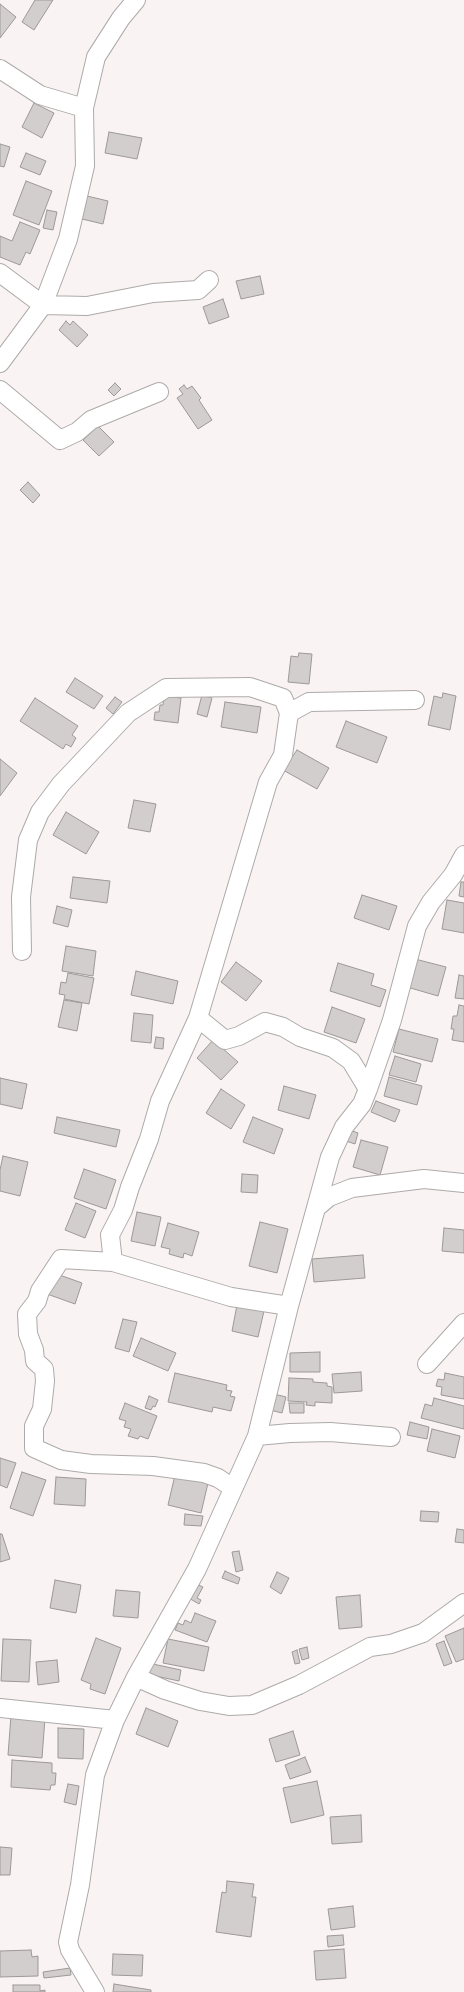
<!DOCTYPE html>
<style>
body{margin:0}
canvas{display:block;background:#f9f4f3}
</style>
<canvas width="464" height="1992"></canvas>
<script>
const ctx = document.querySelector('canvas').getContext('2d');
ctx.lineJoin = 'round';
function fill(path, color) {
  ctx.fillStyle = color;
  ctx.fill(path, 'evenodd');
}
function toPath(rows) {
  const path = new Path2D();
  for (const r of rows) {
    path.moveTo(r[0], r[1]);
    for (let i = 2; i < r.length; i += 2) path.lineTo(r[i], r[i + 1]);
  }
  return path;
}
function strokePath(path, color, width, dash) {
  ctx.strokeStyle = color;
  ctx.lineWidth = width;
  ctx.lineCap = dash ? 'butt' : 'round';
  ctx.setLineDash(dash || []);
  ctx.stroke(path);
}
const building = toPath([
 [35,0,53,0,34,30,22,22,35,0],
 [0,4,16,17,0,38,0,4],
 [34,103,54,113,42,138,22,127,34,103],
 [109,132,142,138,137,159,105,153,109,132],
 [0,144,10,147,4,167,0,166,0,144],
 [26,153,46,161,40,175,20,167,26,153],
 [26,181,52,191,39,225,13,215,26,181],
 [87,196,108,201,103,224,82,219,87,196],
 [47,210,57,212,53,230,43,228,47,210],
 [20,222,40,230,30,254,26,252,20,265,0,257,0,236,12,241,20,222],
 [260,276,264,294,241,299,236,281,260,276],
 [223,299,229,317,209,324,203,307,223,299],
 [66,321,70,325,73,321,88,335,77,347,59,330,66,321],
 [115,383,121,389,114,396,108,390,115,383],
 [184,385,187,389,192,386,201,398,199,400,212,420,198,429,177,398,183,394,179,389,184,385],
 [98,426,114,442,99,456,83,440,98,426],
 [28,482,40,495,33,503,20,490,28,482],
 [299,653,312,654,309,684,288,682,291,656,298,657,299,653],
 [75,678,103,696,94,709,66,692,75,678],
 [443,693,456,696,450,730,428,725,434,696,442,698,443,693],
 [202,695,212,698,207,717,197,714,202,695],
 [164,696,181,698,178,723,154,720,155,712,159,712,160,705,163,705,164,696],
 [115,697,122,702,113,714,106,708,115,697],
 [35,698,78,726,72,735,76,738,71,747,66,744,63,749,20,721,35,698],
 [225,702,261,707,257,733,221,727,225,702],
 [346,721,387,737,377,763,336,747,346,721],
 [297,750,329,768,317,789,283,770,297,750],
 [0,759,17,773,0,796,0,759],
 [134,800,156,804,150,832,128,828,134,800],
 [66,812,99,832,86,854,53,835,66,812],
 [73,877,110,881,107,903,70,898,73,877],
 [461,882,464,882,464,897,459,896,461,882],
 [362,895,397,906,389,930,354,918,362,895],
 [447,900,464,903,464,933,442,929,447,900],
 [57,906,72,910,68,927,53,923,57,906],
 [66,946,96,951,93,976,62,971,66,946],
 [415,959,446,967,438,996,407,987,415,959],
 [236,962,262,981,246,1001,221,982,236,962],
 [338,963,374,974,371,985,386,990,380,1007,330,991,338,963],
 [136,971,178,981,173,1004,131,995,136,971],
 [68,973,94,978,89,1004,64,999,65,995,59,994,61,982,66,983,68,973],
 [459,975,464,976,464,999,455,998,459,975],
 [64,1000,82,1003,77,1031,58,1027,64,1000],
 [459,1005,464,1006,464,1042,452,1040,454,1029,451,1029,453,1016,457,1016,459,1005],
 [332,1007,365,1019,356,1043,324,1032,332,1007],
 [134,1013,153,1015,151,1043,131,1041,134,1013],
 [399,1029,438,1039,432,1062,393,1052,399,1029],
 [156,1037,164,1038,163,1049,154,1048,156,1037],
 [213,1040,238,1062,221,1080,197,1058,213,1040],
 [395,1056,421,1064,416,1082,389,1075,395,1056],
 [389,1077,422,1086,417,1105,384,1096,389,1077],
 [0,1078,27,1084,22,1109,0,1104,0,1078],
 [284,1086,316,1095,309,1119,278,1110,284,1086],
 [221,1089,245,1105,231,1129,206,1113,221,1089],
 [376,1101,400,1110,395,1122,371,1112,376,1101],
 [57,1117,120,1130,116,1147,54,1133,57,1117],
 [253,1117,283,1129,274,1154,243,1142,253,1117],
 [347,1129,358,1133,355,1144,343,1140,347,1129],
 [361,1140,388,1147,380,1175,353,1167,361,1140],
 [3,1156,28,1162,20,1196,0,1191,0,1170,3,1156],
 [84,1169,116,1180,106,1209,74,1198,84,1169],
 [242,1174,258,1175,257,1193,241,1192,242,1174],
 [76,1203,96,1211,85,1238,65,1230,76,1203],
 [137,1212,161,1217,155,1246,131,1241,137,1212],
 [260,1222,288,1229,277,1273,249,1266,260,1222],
 [168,1223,199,1232,192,1256,184,1253,183,1258,169,1254,170,1249,161,1247,168,1223],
 [444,1228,464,1230,464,1253,442,1251,444,1228],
 [363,1255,365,1278,314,1282,312,1259,363,1255],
 [54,1273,82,1283,75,1304,47,1294,54,1273],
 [237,1305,264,1311,258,1337,232,1331,237,1305],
 [123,1319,137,1322,129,1352,115,1348,123,1319],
 [141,1338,176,1353,168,1371,133,1356,141,1338],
 [320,1352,320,1372,290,1372,290,1353,320,1352],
 [361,1372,362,1391,334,1393,332,1374,361,1372],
 [175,1373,227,1385,226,1390,232,1391,230,1396,235,1397,231,1411,213,1407,212,1412,168,1402,175,1373],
 [445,1373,464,1377,464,1399,441,1395,442,1387,436,1386,438,1379,444,1380,445,1373],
 [289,1378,313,1379,313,1382,327,1383,327,1386,332,1387,332,1403,315,1402,315,1406,306,1405,307,1402,288,1401,289,1378],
 [274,1394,286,1397,282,1413,270,1410,274,1394],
 [149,1396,158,1400,155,1407,153,1406,151,1410,145,1408,149,1396],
 [434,1398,464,1406,464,1429,421,1418,425,1404,432,1406,434,1398],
 [125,1403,157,1416,148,1439,140,1436,138,1439,128,1436,131,1429,124,1427,126,1421,119,1419,125,1403],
 [289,1403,304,1403,304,1413,290,1413,289,1403],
 [410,1422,429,1427,427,1439,407,1435,410,1422],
 [432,1429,460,1436,455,1458,427,1451,432,1429],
 [0,1458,16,1463,7,1488,0,1485,0,1458],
 [22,1472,46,1480,33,1516,10,1508,22,1472],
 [175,1475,208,1483,201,1513,168,1505,175,1475],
 [56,1477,86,1479,85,1506,54,1504,56,1477],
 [421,1511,439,1512,438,1522,420,1521,421,1511],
 [185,1514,203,1516,201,1526,184,1525,185,1514],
 [457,1529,464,1530,464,1543,455,1542,457,1529],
 [0,1534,2,1534,10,1559,0,1562,0,1534],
 [239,1551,243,1570,236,1572,232,1552,239,1551],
 [225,1571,240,1578,238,1584,222,1578,225,1571],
 [277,1572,289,1578,281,1594,270,1587,277,1572],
 [55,1580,81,1585,76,1613,50,1608,55,1580],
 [194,1583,203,1587,197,1598,201,1600,199,1604,187,1597,194,1583],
 [116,1590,140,1592,138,1618,113,1616,116,1590],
 [360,1595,362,1627,339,1629,336,1597,360,1595],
 [195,1613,216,1621,207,1642,175,1630,178,1623,183,1625,185,1620,191,1623,195,1613],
 [464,1628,464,1659,456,1662,445,1636,464,1628],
 [96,1638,121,1648,105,1694,90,1689,91,1684,81,1680,96,1638],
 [3,1639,31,1640,29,1682,1,1681,3,1639],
 [168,1639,209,1647,204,1671,163,1663,168,1639],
 [444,1641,452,1663,444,1666,436,1644,444,1641],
 [307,1647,309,1658,302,1660,299,1649,307,1647],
 [297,1650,300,1663,295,1664,292,1652,297,1650],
 [57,1660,59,1682,38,1685,36,1662,57,1660],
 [148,1663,181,1670,179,1681,146,1674,148,1663],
 [146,1708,178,1721,168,1747,136,1734,146,1708],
 [11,1716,45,1718,42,1758,8,1755,11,1716],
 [58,1728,84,1729,83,1759,58,1758,58,1728],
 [293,1731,300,1755,276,1762,269,1739,293,1731],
 [305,1757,311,1772,290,1779,285,1765,305,1757],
 [12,1760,52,1763,52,1773,56,1773,55,1785,51,1785,50,1790,11,1787,12,1760],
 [317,1781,324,1815,291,1823,283,1788,317,1781],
 [68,1784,79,1786,76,1805,64,1802,68,1784],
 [361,1815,362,1842,332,1844,330,1817,361,1815],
 [0,1847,12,1848,10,1875,0,1875,0,1847],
 [227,1881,254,1884,252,1897,256,1897,251,1937,216,1932,222,1892,226,1893,227,1881],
 [353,1906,355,1927,331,1930,328,1909,353,1906],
 [343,1935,344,1945,328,1947,327,1936,343,1935],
 [344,1949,346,1978,316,1980,314,1951,344,1949],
 [31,1950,32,1957,38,1956,38,1976,0,1977,0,1951,31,1950],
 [113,1954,143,1955,142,1976,112,1975,113,1954],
 [70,1968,71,1975,44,1978,43,1972,70,1968],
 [114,1984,151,1990,151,1992,113,1992,114,1984],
 [13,1985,40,1985,40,1991,45,1990,45,1992,13,1992,13,1985]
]);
const minor = toPath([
 [0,69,40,95,84,108],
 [0,273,43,305,87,306,153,293,198,290,209,280],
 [0,363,43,305,68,239,85,166,84,108,96,57,121,18,136,0],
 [0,390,60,440,77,432,91,420,159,392],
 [289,713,309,702,415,700],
 [22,951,21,897,28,840,40,812,61,784,128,713,166,688,250,687,283,698,289,713,283,755,268,782,198,1018,160,1101,149,1139,130,1187,123,1210,110,1235,113,1262,231,1297,289,1306],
 [198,1018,225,1040,239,1036,265,1022,283,1027,300,1037,333,1048,351,1061,368,1089],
 [316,1208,329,1197,352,1188,424,1179,464,1183],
 [113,1262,61,1259,40,1291,37,1301,27,1314,28,1334,34,1350,35,1361,44,1369,45,1381,42,1409,34,1426,34,1448,61,1460,91,1464,153,1466,204,1473,218,1478,233,1488],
 [427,1364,464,1323],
 [257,1436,290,1433,330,1432,391,1437],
 [136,1677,165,1690,200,1701,229,1706,252,1705,299,1685,370,1647,391,1644,423,1633,464,1603],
 [0,1708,115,1720],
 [95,1992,70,1950,68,1942,80,1885,95,1775,115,1720,136,1677,197,1569,257,1436,289,1306,330,1157,344,1127,362,1104,368,1089,392,1020,417,926,431,902,453,875,464,855]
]);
fill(building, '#d2cecd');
strokePath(building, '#9d9998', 1);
strokePath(minor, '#aeaaa9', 20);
strokePath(minor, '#fff', 18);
</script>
